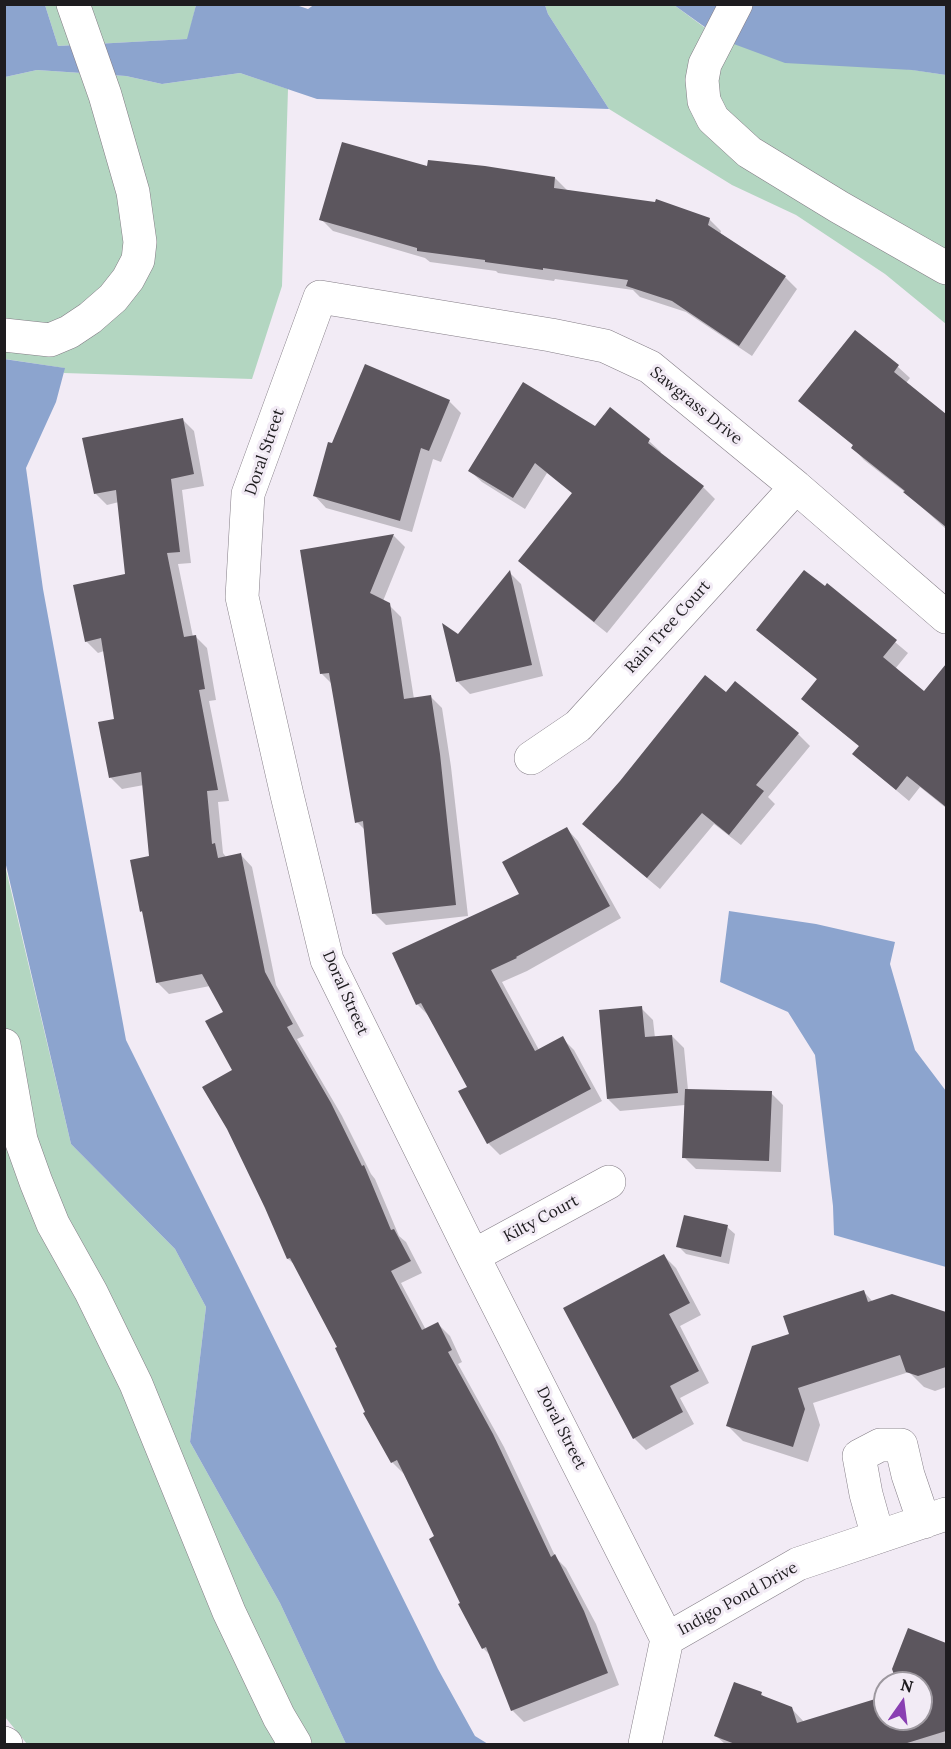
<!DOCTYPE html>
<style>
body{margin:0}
#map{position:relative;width:951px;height:1749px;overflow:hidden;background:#f2ebf5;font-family:Lora,serif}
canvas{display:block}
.frame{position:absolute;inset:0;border:6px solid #1e1c1f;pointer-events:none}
.north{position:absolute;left:873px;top:1671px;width:60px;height:60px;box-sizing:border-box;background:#f2ebf5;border:2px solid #9d989f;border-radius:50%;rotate:14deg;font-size:16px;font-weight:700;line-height:24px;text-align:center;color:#1e1c1f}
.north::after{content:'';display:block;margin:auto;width:21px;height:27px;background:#893fb2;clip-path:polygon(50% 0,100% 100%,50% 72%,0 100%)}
</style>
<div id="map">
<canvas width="951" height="1749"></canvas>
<div class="frame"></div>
<div class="north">N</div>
</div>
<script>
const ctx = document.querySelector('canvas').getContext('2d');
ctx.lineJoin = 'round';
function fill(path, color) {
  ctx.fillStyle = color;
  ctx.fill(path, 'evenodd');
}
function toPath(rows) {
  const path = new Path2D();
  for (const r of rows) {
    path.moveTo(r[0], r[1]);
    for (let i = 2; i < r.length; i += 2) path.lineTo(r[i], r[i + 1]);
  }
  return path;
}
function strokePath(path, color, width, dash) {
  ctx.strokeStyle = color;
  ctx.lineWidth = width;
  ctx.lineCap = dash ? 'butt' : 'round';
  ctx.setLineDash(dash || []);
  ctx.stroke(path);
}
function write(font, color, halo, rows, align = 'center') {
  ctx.font = font + ' Lora,serif';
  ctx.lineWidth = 6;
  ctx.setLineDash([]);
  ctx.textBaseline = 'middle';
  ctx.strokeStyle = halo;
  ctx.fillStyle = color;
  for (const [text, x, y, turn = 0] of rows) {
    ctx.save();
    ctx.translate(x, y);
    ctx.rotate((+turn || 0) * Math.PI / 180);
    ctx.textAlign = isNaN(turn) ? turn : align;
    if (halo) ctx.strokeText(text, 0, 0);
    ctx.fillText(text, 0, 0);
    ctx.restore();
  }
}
const green = toPath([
 [45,5,196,5,188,39,58,46],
 [545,5,674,5,723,41,946,75,946,324,885,274,796,215,732,185,609,109,548,14],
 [37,70,126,76,162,84,240,73,288,89,282,286,252,379,64,373,64,368,5,359,5,77],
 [4,861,71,1144,175,1249,206,1307,190,1442,280,1603,346,1744,27,1744,5,1717]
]);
const water = toPath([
 [293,4,308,9,315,4,545,5,548,14,609,109,317,99,240,73,162,84,126,76,37,70,5,77,4,5,45,5,58,46,187,39,196,5],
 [674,5,946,5,946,75,912,70,785,63,723,40],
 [4,359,65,368,56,402,26,468,43,589,126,1040,438,1669,475,1736,488,1744,346,1744,280,1603,190,1442,206,1307,175,1249,71,1144,5,861],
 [729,911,816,924,895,942,890,964,915,1050,946,1091,946,1267,834,1235,833,1206,815,1055,788,1012,720,982]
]);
const shadow = toPath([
 [428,168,555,178,567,190,709,219,721,231,720,235,785,277,797,289,752,356,686,312,640,297,633,290,555,279,554,281,498,273,496,271,430,262,425,258,333,231,321,219],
 [856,332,898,367,910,378,906,383,946,416,946,529,905,492,864,460,853,448,854,446,800,401],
 [449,401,461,413,441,462,433,459,412,532,326,508,315,496,333,445],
 [610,410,649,441,661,452,660,454,703,487,715,499,607,633,531,572,520,560,573,494,547,473,525,509,482,482,470,471,595,428],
 [182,419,194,431,204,486,182,490,191,563,178,564,193,637,195,636,207,648,216,700,209,701,229,801,218,802,223,853,226,857,241,855,252,867,276,985,304,1036,297,1039,342,1116,371,1174,375,1179,399,1236,406,1242,422,1273,401,1283,426,1330,438,1324,450,1336,462,1362,458,1364,504,1447,556,1558,566,1568,596,1624,619,1685,524,1722,512,1710,491,1656,483,1648,462,1604,436,1537,404,1474,392,1462,365,1414,367,1413,339,1348,296,1266,288,1259,267,1208,234,1071,225,1012,210,986,169,994,157,982,144,914,141,911,151,857,144,785,122,789,111,778,100,723,116,720,104,651,98,653,86,641,127,575,119,502,107,505,95,493],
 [394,536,405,547,383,601,389,605,401,617,414,699,430,696,442,708,451,767,468,916,386,925,374,913,365,830,357,822,333,685,321,673,302,551],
 [510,573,521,584,543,676,470,694,458,682,459,636],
 [827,585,908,653,895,669,924,693,934,681,946,691,946,808,920,787,909,801,866,765,854,754,860,747,815,710,818,680,758,630],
 [798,734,810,746,768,797,775,804,741,845,714,824,660,889,596,836],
 [567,829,578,841,621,918,527,971,502,982,539,1050,562,1038,574,1050,602,1101,500,1155,488,1143,469,1087,429,1016,417,1004,521,895],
 [641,1008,653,1020,655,1038,672,1036,684,1048,688,1090,771,1093,783,1105,781,1172,696,1169,684,1157,685,1105,620,1111,608,1099],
 [727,1227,735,1234,729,1264,686,1254,678,1246],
 [664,1256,676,1268,701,1315,680,1326,709,1383,680,1398,694,1424,646,1450,634,1438],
 [864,1292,873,1302,892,1296,946,1313,946,1387,935,1391,924,1387,909,1372,813,1403,820,1425,808,1462,743,1441,728,1426,791,1335],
 [909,1630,946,1644,946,1744,725,1744,716,1736,761,1694,767,1699,791,1708,805,1723,885,1698,885,1719,921,1719,921,1683,898,1683]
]);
const building = toPath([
 [342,142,427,166,428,160,485,166,555,177,554,188,655,202,656,199,710,218,708,225,786,276,739,346,672,301,626,286,628,280,543,268,543,270,485,262,485,260,417,251,417,248,319,220],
 [855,330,899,365,894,372,946,414,946,527,903,492,905,491,851,448,853,445,798,401],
 [365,364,450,400,429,451,421,448,400,521,313,496,328,442,332,443],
 [523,382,595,426,610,407,650,439,648,443,704,486,594,622,518,561,572,493,535,463,513,498,468,471],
 [183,418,194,474,171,479,180,552,167,553,184,637,196,635,205,689,199,690,218,790,207,791,212,844,215,843,218,858,241,853,265,972,293,1024,287,1027,331,1103,362,1166,364,1165,391,1230,394,1229,411,1261,391,1271,422,1330,438,1322,452,1350,448,1352,493,1434,551,1557,555,1554,584,1611,608,1673,511,1711,486,1647,482,1649,458,1604,460,1603,429,1539,434,1536,397,1460,391,1463,363,1413,365,1412,335,1348,337,1347,290,1258,287,1259,265,1208,227,1129,202,1087,232,1070,205,1021,223,1012,202,974,156,983,142,911,140,912,130,860,149,856,141,772,109,778,98,722,114,719,101,638,85,642,73,585,125,574,116,490,94,494,82,438],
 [394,534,370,593,390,603,404,699,431,695,440,754,456,905,372,914,363,821,355,823,329,673,320,674,300,550],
 [510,570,532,665,456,682,442,623,458,634],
 [804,570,825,586,827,583,897,640,883,657,924,691,946,664,946,807,907,776,896,790,852,754,859,746,801,699,817,679,756,630],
 [705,675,726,692,735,681,799,733,756,785,764,791,729,835,702,813,647,878,582,824,620,781],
 [567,827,610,906,516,957,517,958,491,970,535,1051,563,1036,591,1089,487,1144,458,1091,467,1087,421,1003,416,1005,392,953,519,894,502,862],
 [642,1006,645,1037,672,1035,678,1093,607,1099,599,1010],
 [685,1089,772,1091,769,1161,682,1158],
 [684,1215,728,1225,721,1257,676,1247],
 [664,1254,690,1303,669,1314,699,1371,670,1386,683,1412,633,1439,563,1308],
 [864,1290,868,1302,892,1294,946,1312,946,1367,918,1376,906,1372,900,1355,798,1388,805,1409,793,1447,726,1426,752,1346,789,1334,783,1316],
 [908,1628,946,1643,946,1731,904,1744,735,1744,714,1736,734,1682,762,1692,761,1695,792,1707,797,1723,885,1696,885,1719,921,1719,921,1683,897,1683,892,1669]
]);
const minor = toPath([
 [736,4,705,64,702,80,704,101,713,119,749,152,839,207,946,268],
 [4,335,50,340,69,332,90,318,113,298,128,279,138,260,140,242,133,192,105,95,73,4],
 [531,758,578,726,796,487],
 [4,1045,21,1140,36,1182,53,1224,91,1292,136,1384,229,1612,279,1717,295,1744],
 [473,1256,609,1182],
 [878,1537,866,1494,859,1456,880,1445,901,1445,908,1475,924,1522],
 [667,1639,473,1256,327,960,287,795,242,597,248,494,320,297,551,335,605,346,650,367,796,487,946,617],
 [4,1743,6,1744],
 [645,1744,667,1639,798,1564,946,1514]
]);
const streetNames = [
 ["Sawgrass Drive",696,406,39],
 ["Doral Street",265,452,-71],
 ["Rain Tree Court",668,627,-48],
 ["Doral Street",345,993,66],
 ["Kilty Court",541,1219,-28],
 ["Doral Street",561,1428,63],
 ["Indigo Pond Drive",738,1599,-29]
];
fill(green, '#b3d6c1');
fill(water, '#8ca4ce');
fill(shadow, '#0003');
fill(building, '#5c565e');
strokePath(minor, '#847d86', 34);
strokePath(minor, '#fff', 33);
write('16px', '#1e1c1f', '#f2ebf5', streetNames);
</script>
